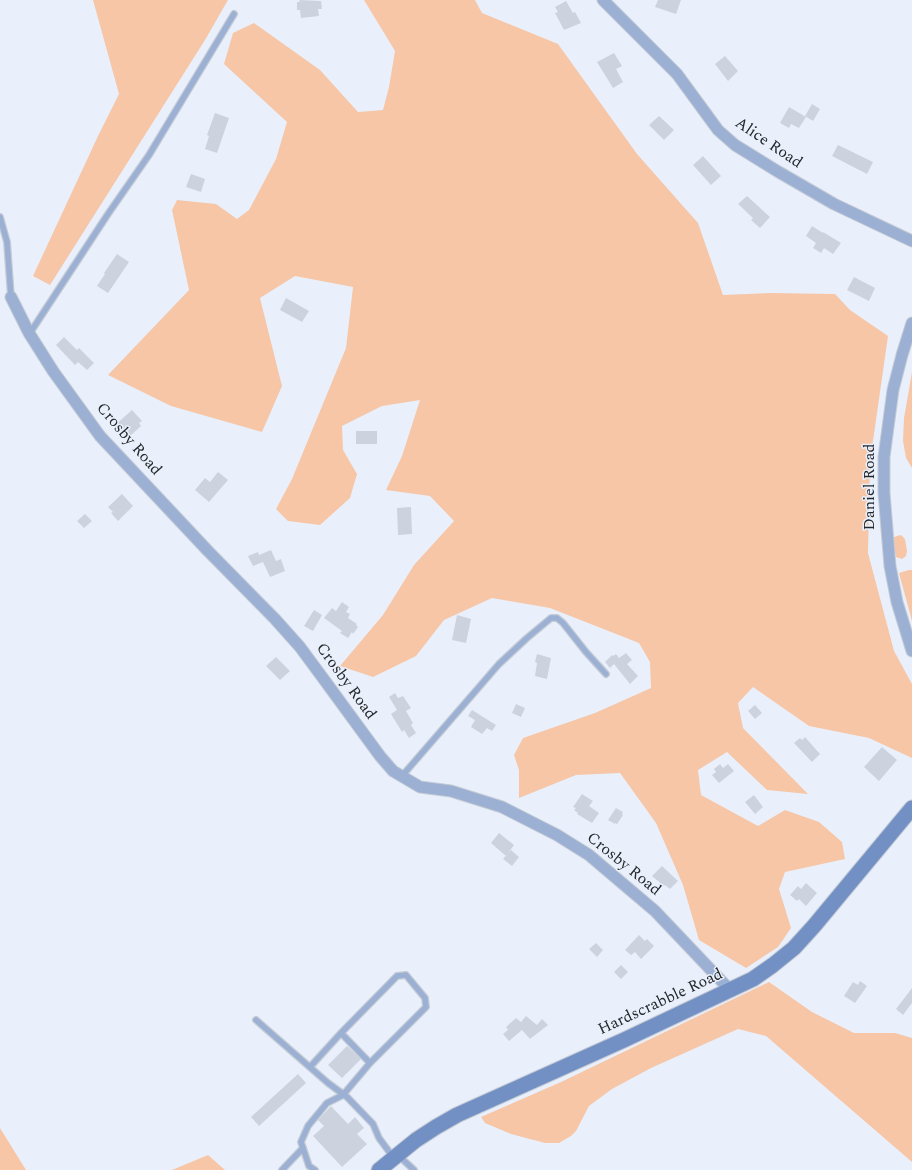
<!DOCTYPE html>
<style>
body{margin:0}
canvas{display:block;background:#e9f0fb}
</style>
<canvas width="912" height="1170"></canvas>
<script>
const ctx = document.querySelector('canvas').getContext('2d');
ctx.lineJoin = 'round';
function fill(path, color) {
  ctx.fillStyle = color;
  ctx.fill(path, 'evenodd');
}
function toPath(rows) {
  const path = new Path2D();
  for (const r of rows) {
    path.moveTo(r[0], r[1]);
    for (let i = 2; i < r.length; i += 2) path.lineTo(r[i], r[i + 1]);
  }
  return path;
}
function strokePath(path, color, width, dash) {
  ctx.strokeStyle = color;
  ctx.lineWidth = width;
  ctx.lineCap = dash ? 'butt' : 'round';
  ctx.setLineDash(dash || []);
  ctx.stroke(path);
}
function write(font, color, halo, rows, align = 'center') {
  ctx.font = font + ' Spectral,serif';
  ctx.lineWidth = 3;
  ctx.setLineDash([]);
  ctx.textBaseline = 'middle';
  ctx.strokeStyle = halo;
  ctx.fillStyle = color;
  for (const [text, x, y, turn = 0] of rows) {
    ctx.save();
    ctx.translate(x, y);
    ctx.rotate((+turn || 0) * Math.PI / 180);
    ctx.textAlign = isNaN(turn) ? turn : align;
    if (halo) ctx.strokeText(text, 0, 0);
    ctx.fillText(text, 0, 0);
    ctx.restore();
  }
}
const green = toPath([
 [93,0,228,0,205,40,50,285,33,276,98,136,119,94],
 [364,0,475,0,482,13,558,44,637,154,698,223,723,295,771,293,835,294,850,310,888,336,870,462,868,553,894,651,912,684,912,758,869,738,809,726,753,687,738,703,743,728,808,794,767,790,727,752,698,770,701,795,758,826,785,810,819,822,842,842,845,859,785,872,779,889,791,928,778,947,746,968,699,940,683,885,656,823,620,773,576,775,519,798,519,770,514,755,523,738,595,713,651,688,650,662,639,643,550,608,492,598,444,620,416,656,373,677,340,666,383,615,414,565,454,521,430,496,386,490,402,456,420,400,382,406,342,426,343,450,357,474,350,498,320,525,288,521,276,509,292,479,346,348,353,287,295,276,260,298,282,386,262,432,171,406,108,375,189,290,172,210,177,200,216,204,237,219,249,210,276,159,287,122,224,64,233,33,254,23,320,70,358,112,383,110,389,87,395,51],
 [912,372,912,468,906,458,903,441,904,418],
 [901,535,905,539,907,551,906,556,902,559,896,557,892,538,897,536],
 [909,570,912,570,912,621,899,573],
 [769,982,812,1012,854,1033,895,1033,912,1038,912,1162,766,1036,738,1029,651,1068,612,1089,589,1106,576,1131,571,1136,559,1143,545,1143,511,1134,485,1123,481,1117,561,1082],
 [0,1128,26,1170,0,1170],
 [208,1155,225,1170,172,1170]
]);
const building = toPath([
 [299,0,321,1,322,9,318,9,319,16,301,18,300,10,297,10,297,2,300,2],
 [658,0,681,0,676,14,655,7],
 [566,1,573,13,575,12,581,23,564,30,555,13,558,12,555,7],
 [614,53,622,66,616,69,623,82,613,88,597,62],
 [725,56,738,71,728,81,715,64],
 [812,104,820,109,813,121,805,116],
 [789,107,806,117,799,128,791,124,789,128,780,123],
 [215,113,229,118,217,153,205,149,209,136,207,135],
 [659,116,674,130,664,140,649,125],
 [838,145,873,162,867,174,832,156],
 [703,156,721,176,711,185,693,165],
 [191,174,205,179,201,192,186,187],
 [747,196,770,217,760,228,751,220,753,218,738,204],
 [812,226,823,233,823,232,841,243,833,254,824,248,821,253,813,248,816,243,806,236],
 [117,254,129,262,108,293,97,286,105,274,104,273],
 [854,277,875,288,869,301,847,290],
 [286,298,309,311,302,322,280,310],
 [64,337,77,350,79,348,94,363,87,370,78,362,75,365,56,345],
 [132,410,142,421,139,423,141,426,128,438,115,425],
 [356,431,377,431,377,444,356,444],
 [218,472,228,480,209,502,195,490,205,478,210,482],
 [122,494,133,506,118,521,111,513,113,512,108,507],
 [411,507,412,534,398,535,397,508],
 [85,514,92,521,84,528,77,521],
 [271,550,276,561,281,559,285,571,270,577,263,562,253,566,248,556,258,552,259,555],
 [342,602,349,607,346,612,350,614,348,618,357,624,356,625,358,627,353,634,352,632,348,638,340,633,342,631,324,618,332,608,336,611],
 [314,610,322,615,313,631,304,626],
 [457,615,471,619,466,643,452,640],
 [626,653,632,660,627,664,638,676,630,684,614,664,610,668,605,662,612,655,613,656,616,654,619,658],
 [537,654,551,658,547,679,535,676,537,663,535,662],
 [276,657,290,671,280,680,266,666],
 [395,693,398,698,403,696,411,708,406,711,413,723,411,725,416,733,409,738,404,730,402,732,391,714,397,710,389,697],
 [516,704,525,708,521,717,512,713],
 [755,705,762,713,755,719,748,711],
 [472,710,496,725,492,731,487,728,482,734,471,727,475,720,468,716],
 [805,737,820,754,812,762,794,743,800,738,802,740],
 [882,747,897,760,879,781,864,767],
 [720,764,723,768,728,764,734,771,719,783,712,775,716,772,714,769],
 [582,794,593,801,589,806,599,813,592,823,577,814,578,813,574,810,576,808,573,807],
 [754,795,763,807,755,814,745,802],
 [616,808,623,812,622,814,623,815,617,824,615,823,615,824,608,820],
 [499,833,514,845,506,856,491,843],
 [511,850,519,857,512,866,503,859],
 [662,866,678,881,670,889,665,885,664,886,652,876],
 [806,883,817,893,806,906,799,899,797,901,790,895,798,886,801,889],
 [639,935,645,941,647,939,654,946,641,959,635,952,631,955,625,950],
 [596,943,603,950,597,957,589,949],
 [621,965,628,972,621,979,614,972],
 [860,981,867,986,855,1003,844,996,853,982,858,985],
 [912,988,912,1003,903,1015,896,1009],
 [526,1016,537,1025,542,1019,548,1025,530,1039,522,1030,509,1041,503,1034,508,1030,506,1027,516,1018,521,1022],
 [347,1046,361,1059,342,1078,328,1065],
 [298,1074,306,1083,259,1126,251,1117],
 [331,1106,348,1124,355,1117,364,1128,357,1134,367,1144,342,1167,313,1136,324,1126,318,1120]
]);
const lane = toPath([
 [0,217,7,242,11,297],
 [30,333,108,214,149,155,234,14],
 [402,776,499,664,527,638,551,618,557,618,563,623,586,652,606,674],
 [256,1020,328,1083,347,1097,373,1124,379,1138,393,1157],
 [341,1033,370,1063],
 [310,1067,341,1033,397,976,406,975,425,998,426,1007,370,1063,343,1095,327,1103,308,1126,301,1142,309,1166,315,1170],
 [399,1156,414,1170],
 [282,1170,303,1148]
]);
const street = toPath([
 [603,0,677,74,718,130,735,145,777,171,834,204,912,241],
 [11,297,29,333,53,371,100,436,208,551,275,619,300,647,328,685,380,756,393,771,420,787,451,791,502,807,557,835,589,855,655,911,730,990],
 [912,323,902,355,893,390,884,457,884,493,890,566,897,602,912,651]
]);
const secondary = toPath([
 [379,1170,416,1140,436,1127,457,1115,624,1040,753,979,773,965,794,948,814,926,912,808]
]);
const streetNames = [
 ["Alice Road",768,144,34],
 ["Crosby Road",128,440,49],
 ["Daniel Road",871,487,-90],
 ["Crosby Road",345,682,54],
 ["Crosby Road",623,865,39],
 ["Hardscrabble Road",661,1003,-25]
];
fill(green, '#f6c6a7');
fill(building, '#cdd3de');
strokePath(lane, '#c6ccd6', 8);
strokePath(street, '#c6ccd6', 13);
strokePath(secondary, '#c6ccd6', 17);
strokePath(lane, '#9bb0d3', 5.5);
strokePath(street, '#9bb0d3', 11);
strokePath(secondary, '#7290c4', 15);
write('16px', '#25282c', '#e9f0fb', streetNames);
</script>
